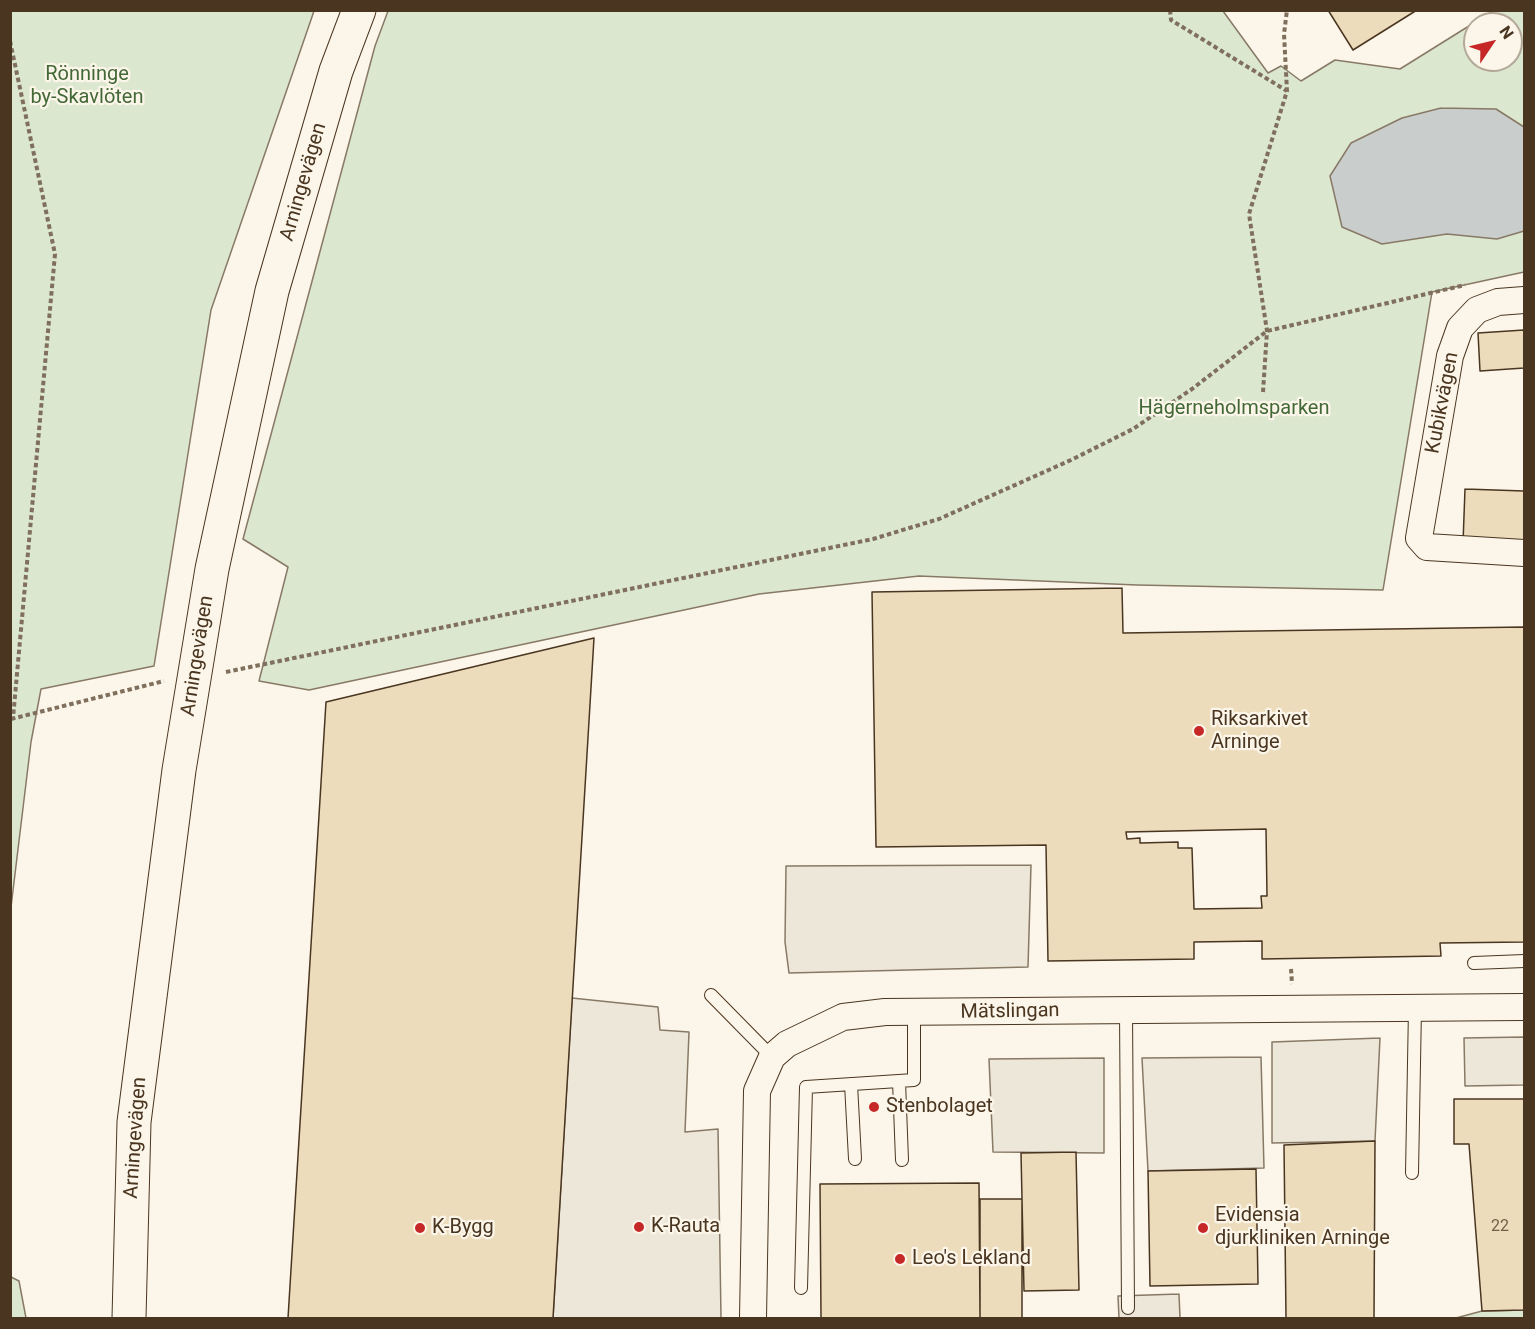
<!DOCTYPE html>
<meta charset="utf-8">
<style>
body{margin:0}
#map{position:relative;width:1535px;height:1329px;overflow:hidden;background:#fbf6e9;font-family:Roboto,sans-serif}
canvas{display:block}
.frame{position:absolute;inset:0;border:12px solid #4a3520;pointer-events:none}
.north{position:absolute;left:1463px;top:12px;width:60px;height:60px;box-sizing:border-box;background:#fbf6e9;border:2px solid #b4a999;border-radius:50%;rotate:55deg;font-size:16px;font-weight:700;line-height:24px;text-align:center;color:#4a3520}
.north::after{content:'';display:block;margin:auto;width:21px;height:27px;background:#c62828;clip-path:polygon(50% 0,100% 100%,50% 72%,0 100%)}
</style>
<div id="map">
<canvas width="1535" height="1329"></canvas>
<div class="frame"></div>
<div class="north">N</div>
</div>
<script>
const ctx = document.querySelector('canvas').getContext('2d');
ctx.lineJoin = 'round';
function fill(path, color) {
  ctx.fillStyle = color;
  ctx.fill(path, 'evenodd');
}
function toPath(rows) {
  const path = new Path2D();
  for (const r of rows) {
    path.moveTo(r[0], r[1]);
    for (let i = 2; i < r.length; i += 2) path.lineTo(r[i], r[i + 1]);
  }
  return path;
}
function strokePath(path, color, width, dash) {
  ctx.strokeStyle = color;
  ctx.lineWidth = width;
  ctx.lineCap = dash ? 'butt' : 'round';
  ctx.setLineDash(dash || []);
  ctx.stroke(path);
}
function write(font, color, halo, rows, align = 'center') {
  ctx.font = font + ' Roboto,sans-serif';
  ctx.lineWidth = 4.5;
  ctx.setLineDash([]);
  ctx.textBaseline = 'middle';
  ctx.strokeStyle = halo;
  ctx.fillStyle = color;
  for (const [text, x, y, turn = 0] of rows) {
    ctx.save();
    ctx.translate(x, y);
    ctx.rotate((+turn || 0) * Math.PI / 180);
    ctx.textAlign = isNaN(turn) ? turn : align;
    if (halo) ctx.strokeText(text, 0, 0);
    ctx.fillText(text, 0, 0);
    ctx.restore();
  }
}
const green = toPath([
 [11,10,314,11,211,310,154,666,41,689,31,742,11,907,11,10],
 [388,11,1223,11,1268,73,1281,66,1301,81,1335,60,1400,69,1493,11,1524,11,1524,272,1432,292,1383,590,1137,585,919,576,759,594,309,690,259,681,288,567,243,539,375,46,388,11],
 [1475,24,1511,24,1511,60,1475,60,1475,24],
 [11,1277,19,1281,26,1318,11,1318,11,1277],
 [1524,1310,1524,1318,1456,1318,1482,1311,1524,1310]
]);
const parking = toPath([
 [1031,865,1028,967,789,973,785,942,786,866,1031,865],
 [572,998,658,1007,660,1030,689,1032,685,1132,718,1129,721,1318,553,1318,572,998],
 [1524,1037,1524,1085,1465,1086,1464,1038,1524,1037],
 [1380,1038,1375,1141,1272,1143,1272,1042,1380,1038],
 [1261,1057,1264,1168,1148,1171,1142,1058,1261,1057],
 [1104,1058,1104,1153,993,1152,989,1059,1104,1058],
 [1179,1294,1180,1318,1119,1318,1118,1296,1179,1294]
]);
const water = toPath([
 [1441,108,1496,109,1524,127,1524,231,1497,239,1447,234,1382,244,1342,227,1330,176,1351,143,1402,118,1441,108]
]);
const building = toPath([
 [1328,10,1417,10,1353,50,1328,10],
 [1524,330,1524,368,1480,371,1478,333,1524,330],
 [1465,489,1524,491,1524,546,1463,543,1465,489],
 [1122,588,1123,633,1524,627,1524,942,1440,943,1441,956,1262,959,1262,941,1194,942,1194,959,1048,961,1046,845,876,847,872,592,1122,588],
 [1266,829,1267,896,1261,896,1262,908,1194,909,1192,848,1178,848,1178,842,1140,843,1140,838,1127,839,1126,832,1266,829],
 [594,638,553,1318,288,1318,326,702,594,638],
 [1454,1099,1524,1099,1524,1310,1482,1311,1469,1144,1454,1144,1454,1099],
 [1375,1141,1374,1318,1286,1318,1284,1145,1375,1141],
 [1076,1152,1079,1290,1024,1291,1021,1153,1076,1152],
 [1256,1169,1258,1284,1150,1286,1148,1171,1256,1169],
 [979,1183,980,1318,821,1318,820,1184,979,1183],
 [980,1199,1022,1199,1022,1318,980,1318,980,1199]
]);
const path = toPath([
 [1170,10,1171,20,1287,91],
 [10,41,55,254,13,718],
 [1263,392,1267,331,1249,214,1287,91,1284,34,1287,10],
 [226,672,873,539,939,519,1071,460,1133,429,1192,389,1267,331,1465,285],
 [11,719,164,681],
 [1291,969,1292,984]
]);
const service = toPath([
 [1474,963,1524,961],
 [711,995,772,1057],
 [1126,1010,1128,1308],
 [899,1081,902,1160],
 [851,1084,855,1159],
 [1412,1173,1415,1008],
 [801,1288,806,1087,914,1080,914,1014]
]);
const minor = toPath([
 [1524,300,1498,302,1477,310,1460,328,1450,356,1419,538,1427,547,1524,553],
 [753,1318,757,1091,772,1057,787,1044,843,1017,885,1012,1524,1007]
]);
const primary = toPath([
 [129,1318,134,1122,179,770,212,569,272,291,336,71,359,10]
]);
const markers = [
 [1199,731,6,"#c62828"],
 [874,1107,6,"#c62828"],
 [639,1227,6,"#c62828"],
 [420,1228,6,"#c62828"],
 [1203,1228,6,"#c62828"],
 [900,1259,6,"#c62828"]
];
const numberNames = [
 ["22",1500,1227]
];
const parkNames = [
 ["Rönninge",87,75],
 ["by-Skavlöten",87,98],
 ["Hägerneholmsparken",1234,409]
];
const streetNames = [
 ["Arningevägen",304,182,-74],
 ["Kubikvägen",1443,403,-79],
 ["Arningevägen",198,656,-81],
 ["Mätslingan",1010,1012,-1],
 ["Arningevägen",136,1138,-86]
];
const poiNames = [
 ["Riksarkivet",1211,720],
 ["Arninge",1211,743],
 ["Stenbolaget",886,1107],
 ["Evidensia",1215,1216],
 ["djurkliniken Arninge",1215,1239],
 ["K-Rauta",651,1227],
 ["K-Bygg",432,1228],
 ["Leo's Lekland",912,1259]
];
fill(green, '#dce7d0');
strokePath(green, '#887966', 1.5);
fill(parking, '#ede7d9');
strokePath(parking, '#887966', 1.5);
fill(water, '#c9cecd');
strokePath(water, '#887966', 1.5);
fill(building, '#ecdcbc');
strokePath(building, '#4a3520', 1.5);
strokePath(service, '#4a3520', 14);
strokePath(minor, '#4a3520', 28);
strokePath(primary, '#4a3520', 35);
strokePath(path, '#7f6f5c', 4, [4.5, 3]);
strokePath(service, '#fbf6e9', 12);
strokePath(minor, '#fbf6e9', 26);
strokePath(primary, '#fbf6e9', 33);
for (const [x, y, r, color] of markers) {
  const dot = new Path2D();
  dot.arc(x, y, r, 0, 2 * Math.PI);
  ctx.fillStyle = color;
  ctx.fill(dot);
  strokePath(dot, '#fbf6e9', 2);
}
write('16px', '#725f47', null, numberNames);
write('20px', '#436837', '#fbf6e9', parkNames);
write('20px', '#4a3520', '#fbf6e9', streetNames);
write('20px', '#4a3520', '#fbf6e9', poiNames, 'left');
</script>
